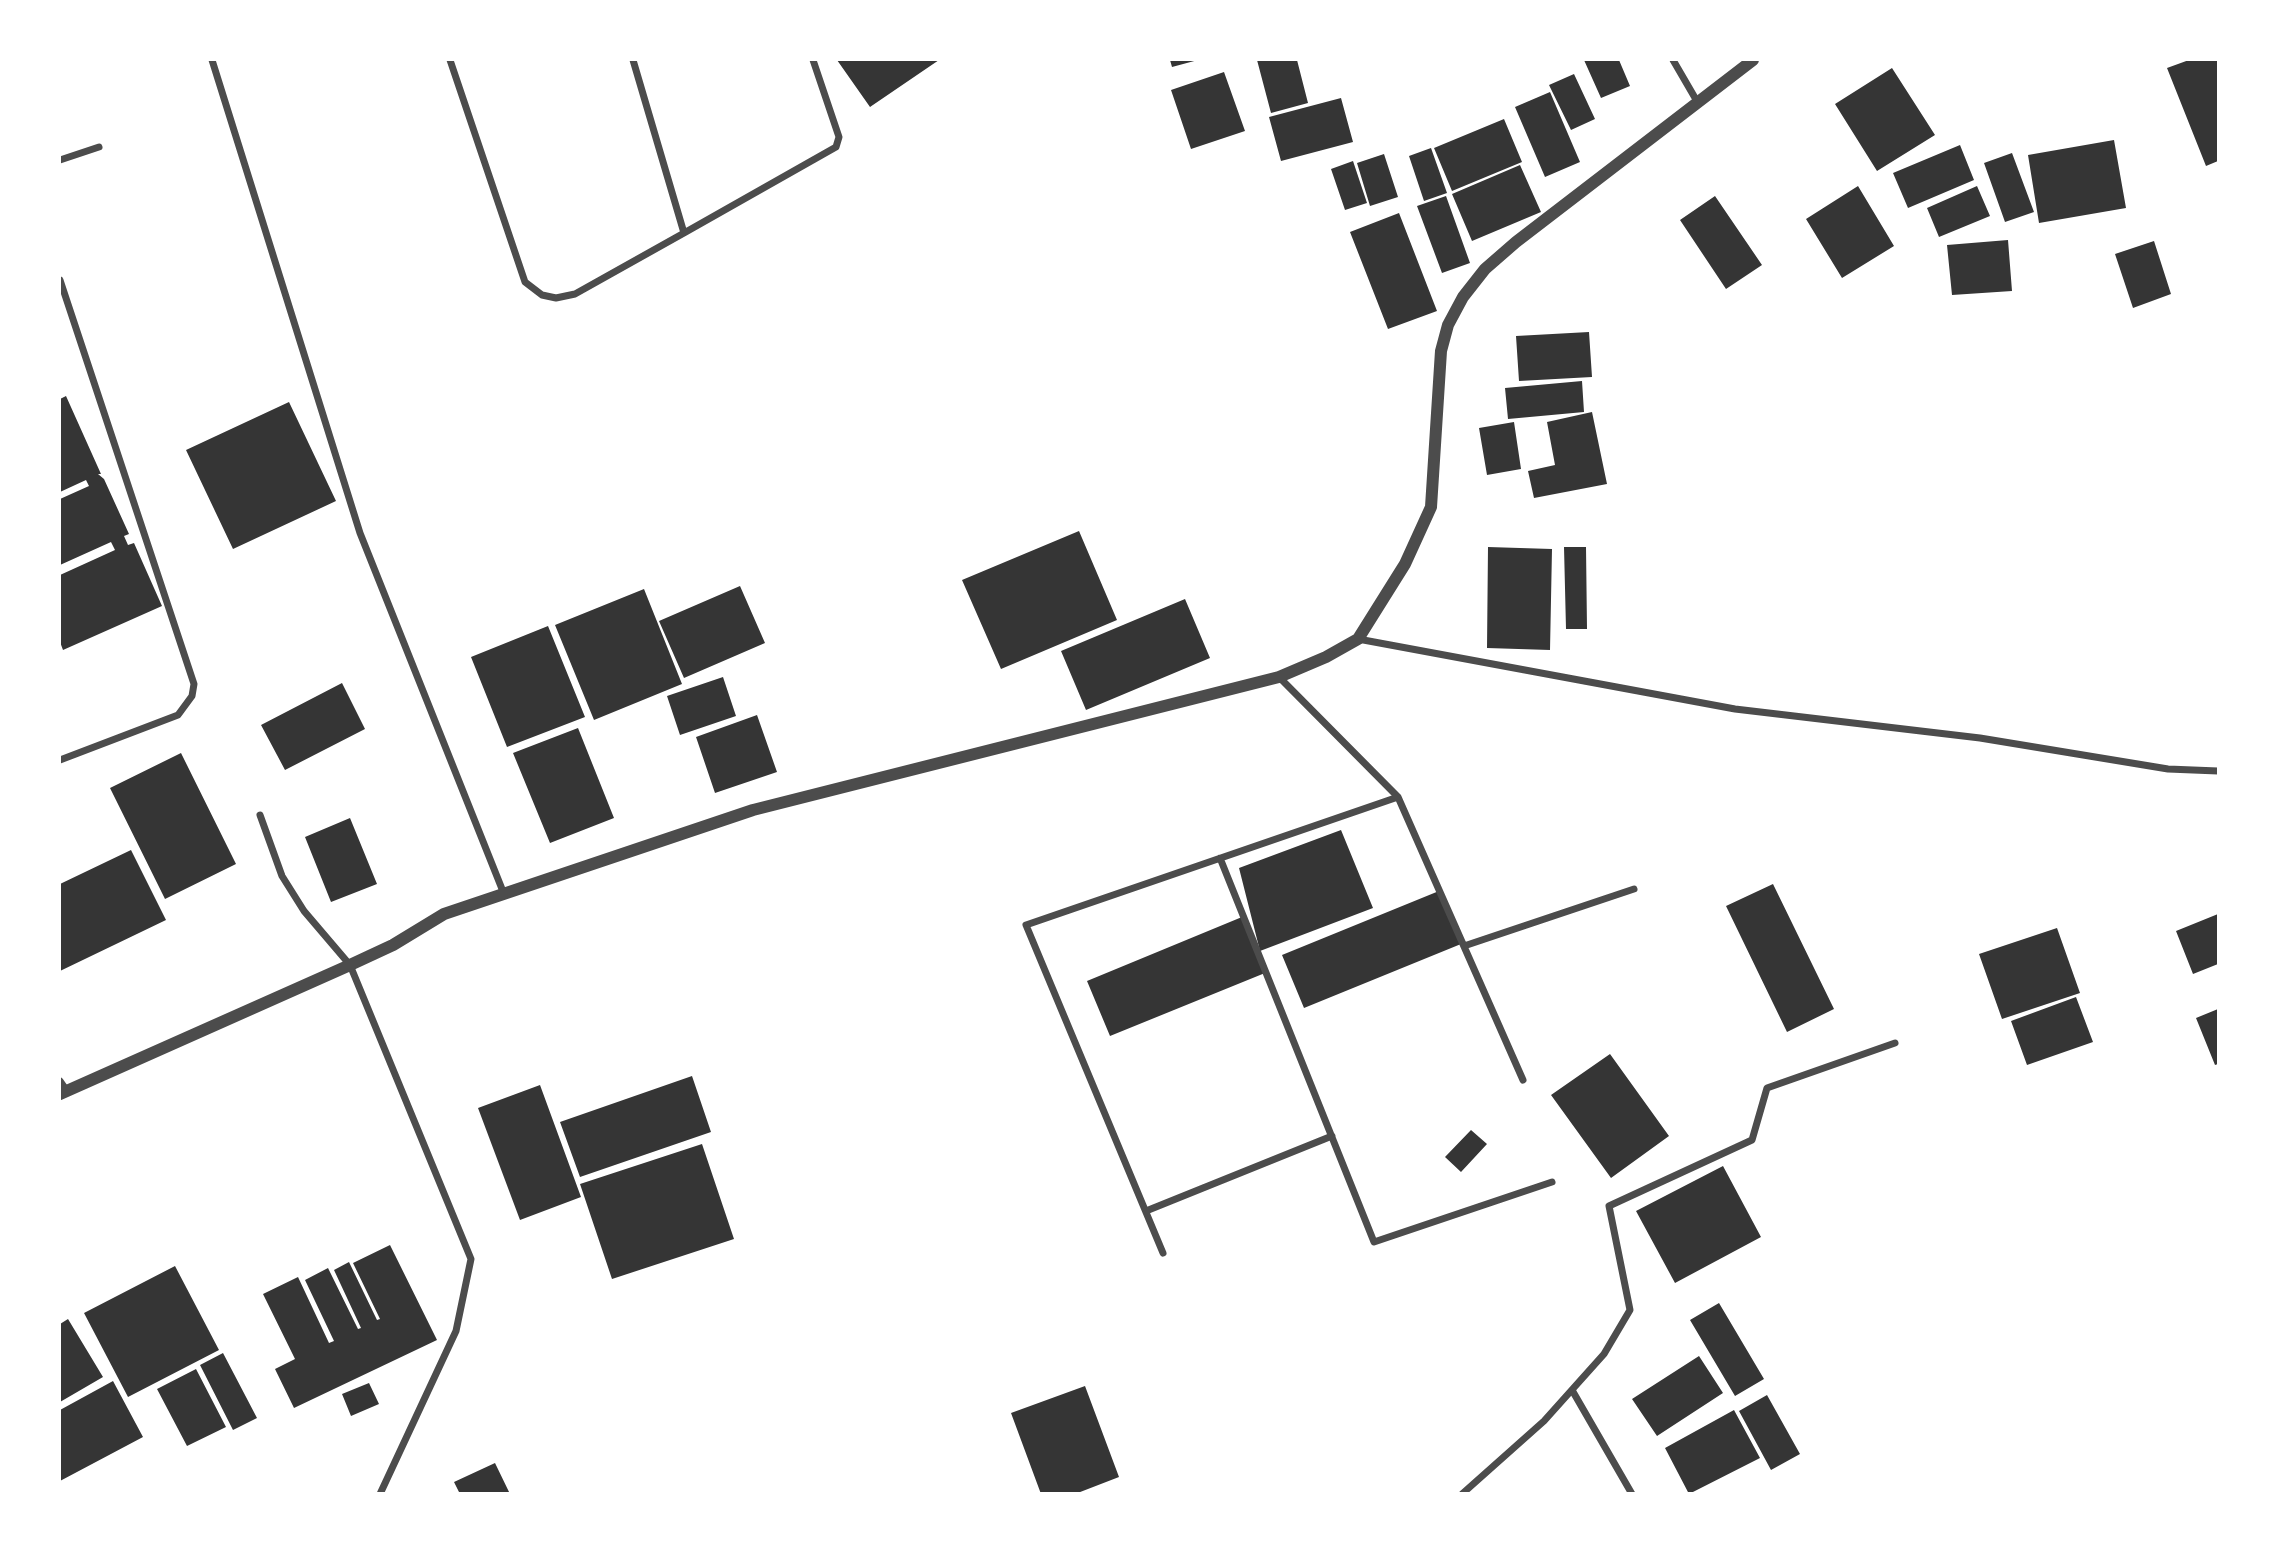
<!DOCTYPE html>
<style>
body{margin:0}
#map{position:relative;width:2278px;height:1553px;overflow:hidden;background:#fff;font-family:"IBM Plex Sans",sans-serif}
canvas{display:block}
.frame{position:absolute;inset:0;border:61px solid #fff;pointer-events:none}
</style>
<div id="map">
<canvas width="2278" height="1553"></canvas>
<div class="frame"></div>
</div>
<script>
const ctx = document.querySelector('canvas').getContext('2d');
ctx.lineJoin = 'round';
function fill(path, color) {
  ctx.fillStyle = color;
  ctx.fill(path, 'evenodd');
}
function toPath(rows) {
  const path = new Path2D();
  for (const r of rows) {
    path.moveTo(r[0], r[1]);
    for (let i = 2; i < r.length; i += 2) path.lineTo(r[i], r[i + 1]);
  }
  return path;
}
function strokePath(path, color, width, dash) {
  ctx.strokeStyle = color;
  ctx.lineWidth = width;
  ctx.lineCap = dash ? 'butt' : 'round';
  ctx.setLineDash(dash || []);
  ctx.stroke(path);
}
const building = toPath([
 [837,60,939,60,870,107],
 [1170,60,1198,60,1172,67],
 [1257,60,1297,60,1308,103,1271,113],
 [1584,60,1619,60,1630,86,1601,98],
 [2189,60,2218,60,2218,161,2206,166,2167,68],
 [1892,68,1935,135,1877,171,1835,104],
 [1224,72,1245,131,1191,149,1171,90],
 [1574,74,1595,119,1571,130,1549,85],
 [1550,92,1580,162,1545,177,1515,107],
 [1341,98,1353,142,1281,161,1269,117],
 [1504,119,1522,162,1452,191,1434,148],
 [2114,140,2126,208,2039,223,2028,155],
 [1960,145,1974,180,1908,208,1893,173],
 [1431,148,1447,193,1424,201,1409,156],
 [2012,153,2034,212,2005,222,1984,163],
 [1384,154,1398,197,1370,206,1357,163],
 [1353,161,1367,203,1345,210,1331,169],
 [1520,165,1541,212,1472,241,1452,194],
 [1858,186,1894,246,1842,278,1806,219],
 [1977,186,1990,216,1939,237,1927,208],
 [1446,196,1470,263,1442,273,1417,206],
 [1715,196,1762,265,1726,289,1680,220],
 [1399,213,1437,311,1388,329,1350,232],
 [2008,240,2012,291,1952,295,1947,245],
 [2154,241,2171,294,2133,308,2115,254],
 [1589,332,1592,377,1519,381,1516,336],
 [1582,381,1584,412,1508,419,1505,388],
 [66,396,101,474,98,474,104,479,129,534,124,536,128,545,134,543,162,606,63,650,60,642,60,575,115,550,111,542,60,565,60,499,89,486,86,480,60,492,60,399],
 [289,402,336,501,233,549,186,450],
 [1592,412,1607,484,1534,498,1528,471,1555,465,1547,422],
 [1514,422,1521,469,1487,475,1479,428],
 [1079,531,1117,620,1001,669,962,580],
 [1488,547,1552,549,1550,650,1487,648],
 [1564,547,1586,547,1587,629,1566,629],
 [740,586,765,643,684,678,659,621],
 [644,589,682,684,594,720,555,625],
 [1185,599,1210,658,1086,710,1061,651],
 [548,626,585,717,507,747,471,657],
 [723,677,736,716,680,735,667,696],
 [342,683,365,729,285,770,261,725],
 [757,715,777,772,715,793,696,737],
 [578,728,614,818,550,843,513,753],
 [181,753,236,864,165,899,110,788],
 [350,818,377,884,331,902,305,837],
 [1341,830,1373,908,1260,951,1239,868],
 [131,850,166,920,60,971,60,884],
 [1773,884,1834,1009,1787,1032,1726,906],
 [1439,891,1461,944,1304,1008,1282,955],
 [2218,914,2218,964,2193,974,2176,931],
 [1242,917,1265,973,1110,1036,1087,981],
 [2057,928,2080,993,2002,1019,1979,954],
 [2076,997,2093,1042,2027,1065,2011,1021],
 [2218,1009,2218,1064,2215,1065,2196,1018],
 [1610,1054,1669,1136,1611,1178,1551,1095],
 [692,1076,711,1132,580,1177,560,1122],
 [540,1085,581,1197,520,1220,478,1108],
 [1471,1130,1487,1144,1461,1172,1445,1157],
 [702,1144,734,1239,612,1279,580,1184],
 [1723,1166,1761,1237,1675,1283,1636,1211],
 [390,1245,437,1340,294,1408,275,1369,295,1359,263,1294,298,1277,329,1343,334,1341,305,1280,328,1268,358,1329,361,1328,334,1270,349,1262,377,1320,380,1319,353,1263],
 [175,1266,219,1350,128,1397,84,1313],
 [1719,1303,1764,1379,1735,1396,1690,1320],
 [68,1319,103,1377,60,1402,60,1324],
 [223,1353,257,1418,233,1430,200,1365],
 [1699,1356,1723,1393,1657,1436,1632,1399],
 [196,1369,226,1427,187,1446,157,1389],
 [113,1381,143,1437,60,1481,60,1410],
 [369,1383,379,1404,351,1416,342,1394],
 [1085,1386,1119,1477,1075,1494,1041,1494,1011,1413],
 [1767,1395,1800,1454,1771,1470,1739,1411],
 [1734,1410,1760,1458,1689,1494,1665,1448],
 [495,1463,510,1494,460,1494,454,1482]
]);
const minor = toPath([
 [212,60,360,533,504,894],
 [450,60,525,282,542,295,556,298,575,294,684,233,633,60],
 [1673,60,1698,103],
 [60,160,99,147],
 [684,233,836,147,839,137,813,60],
 [60,280,194,684,192,696,178,715,60,760],
 [1358,639,1735,709,1980,738,2168,769,2218,771],
 [1279,677,1398,797,1523,1080],
 [260,815,282,876,304,911,350,965,471,1259,456,1331,380,1494],
 [1220,858,1374,1242,1552,1182],
 [1464,946,1634,889],
 [60,1081,67,1091],
 [1146,1211,1332,1136],
 [1163,1253,1026,925,1398,797],
 [1572,1390,1632,1494],
 [1462,1494,1544,1421,1604,1354,1630,1310,1609,1206,1752,1140,1767,1088,1895,1043]
]);
const tertiary = toPath([
 [60,1094,350,965,393,945,444,914,753,810,1279,677,1326,657,1358,639,1405,564,1431,507,1441,351,1448,325,1463,297,1485,269,1516,242,1753,60]
]);
fill(building, '#353535');
strokePath(minor, '#4c4c4c', 7);
strokePath(tertiary, '#4c4c4c', 12);
</script>
